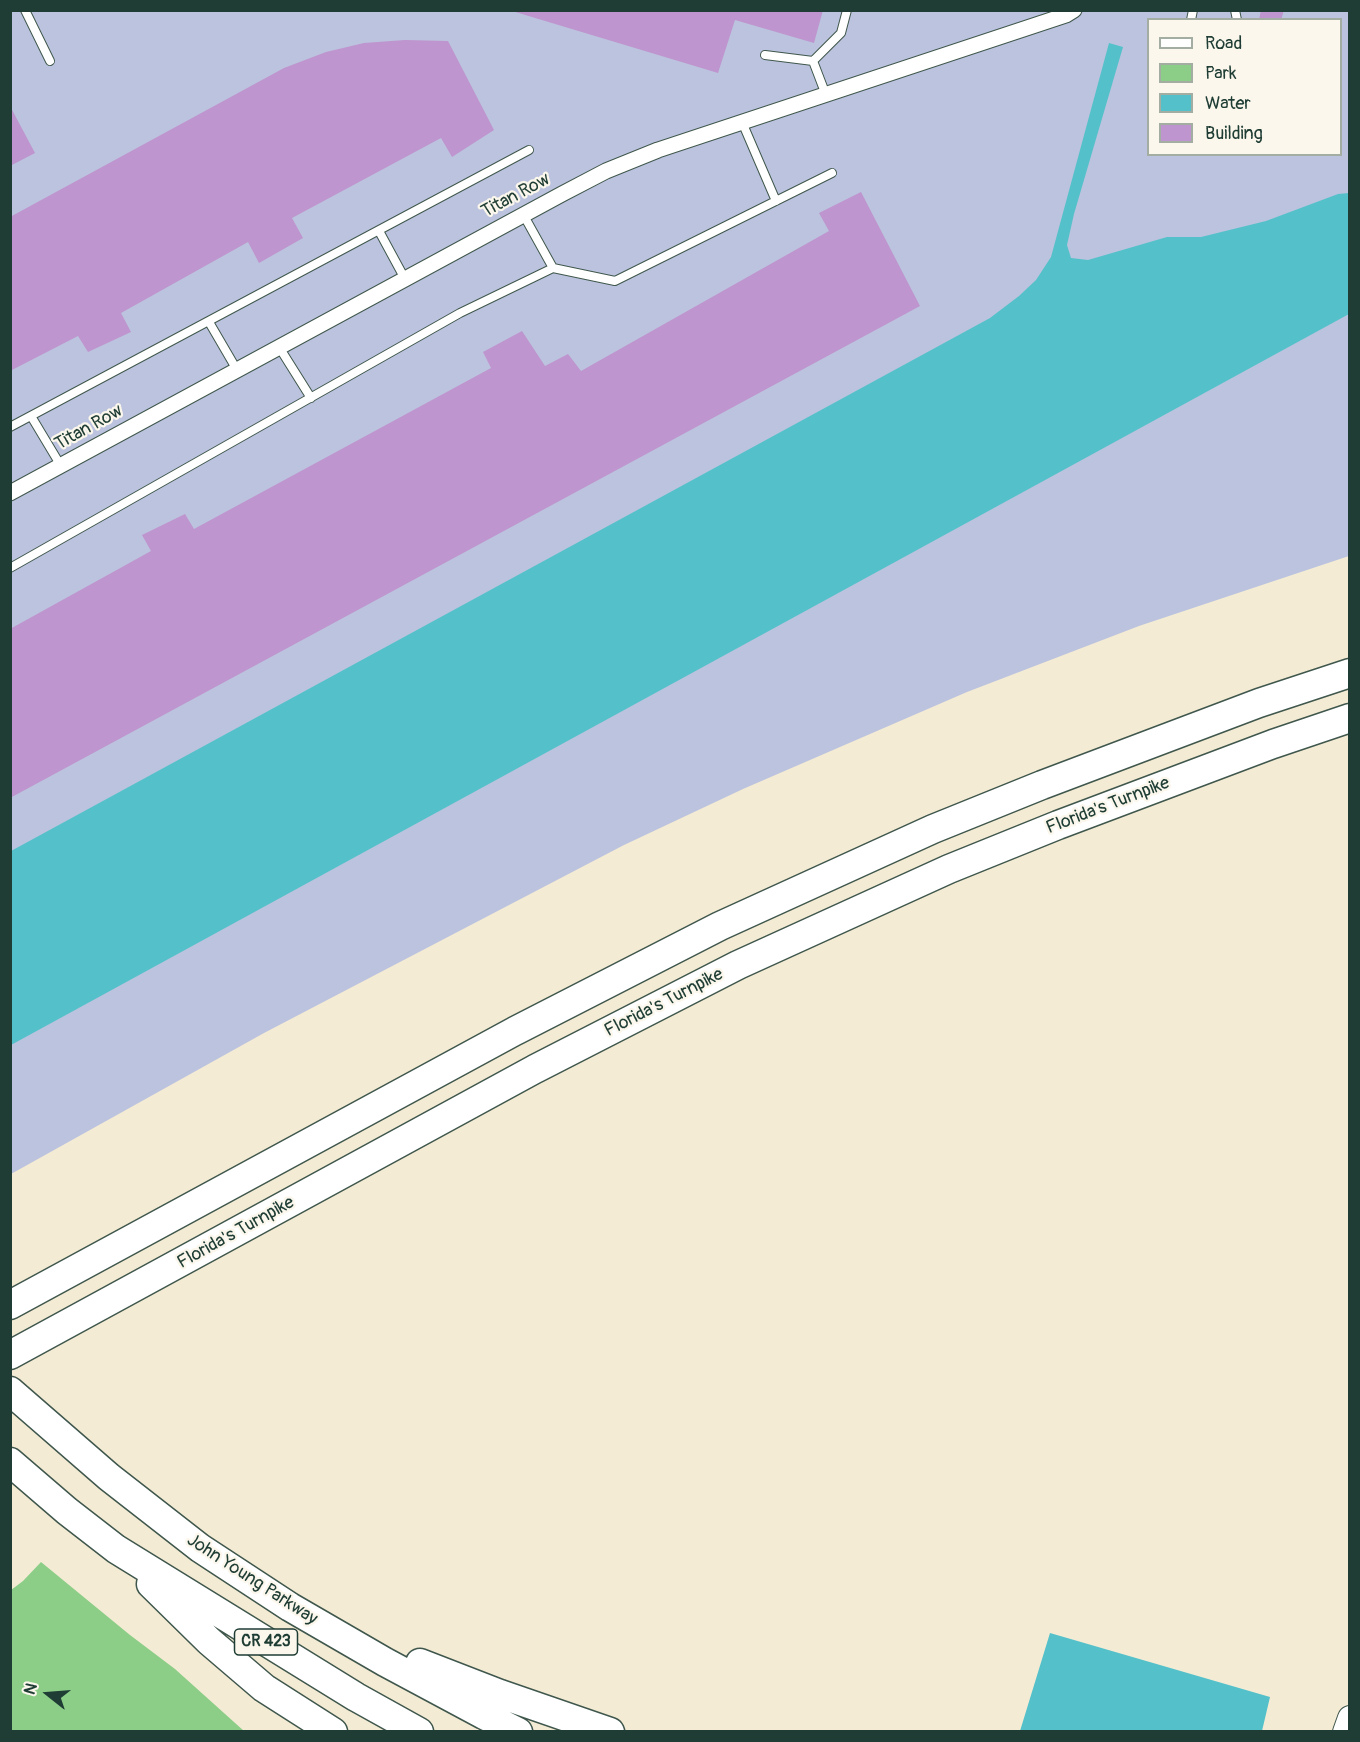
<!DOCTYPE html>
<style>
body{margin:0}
#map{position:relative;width:1360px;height:1742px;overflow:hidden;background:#f4ebd5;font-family:Pangolin,sans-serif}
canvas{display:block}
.frame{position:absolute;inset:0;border:12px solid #1f3d34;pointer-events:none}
.legend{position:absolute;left:1147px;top:18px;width:195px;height:138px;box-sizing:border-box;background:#fbf7ec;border:2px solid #a3ada2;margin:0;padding:8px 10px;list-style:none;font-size:18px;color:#1f3d34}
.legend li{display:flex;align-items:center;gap:12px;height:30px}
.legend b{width:30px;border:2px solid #a3ada2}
.north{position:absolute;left:18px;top:1664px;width:60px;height:60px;-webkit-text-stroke:4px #fbf7ec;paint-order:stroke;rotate:287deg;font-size:16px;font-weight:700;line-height:24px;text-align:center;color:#1f3d34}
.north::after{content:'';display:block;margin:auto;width:21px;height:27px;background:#1f3d34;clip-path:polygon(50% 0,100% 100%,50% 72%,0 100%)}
</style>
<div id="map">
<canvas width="1360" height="1742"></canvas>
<div class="frame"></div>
<ul class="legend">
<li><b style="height:8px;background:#fff"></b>Road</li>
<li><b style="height:16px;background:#8cce87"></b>Park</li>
<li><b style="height:16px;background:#54c1ca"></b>Water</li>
<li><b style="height:16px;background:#be95ce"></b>Building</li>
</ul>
<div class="north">N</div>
</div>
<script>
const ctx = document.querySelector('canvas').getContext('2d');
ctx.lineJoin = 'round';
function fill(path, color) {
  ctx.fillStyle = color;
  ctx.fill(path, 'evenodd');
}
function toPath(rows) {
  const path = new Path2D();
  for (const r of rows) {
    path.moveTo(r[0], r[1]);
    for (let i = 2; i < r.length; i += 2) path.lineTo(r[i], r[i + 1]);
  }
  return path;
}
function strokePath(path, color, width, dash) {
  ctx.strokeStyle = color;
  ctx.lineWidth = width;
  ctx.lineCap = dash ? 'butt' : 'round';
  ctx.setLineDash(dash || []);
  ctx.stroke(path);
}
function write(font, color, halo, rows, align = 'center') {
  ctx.font = font + ' Pangolin,sans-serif';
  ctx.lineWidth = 4.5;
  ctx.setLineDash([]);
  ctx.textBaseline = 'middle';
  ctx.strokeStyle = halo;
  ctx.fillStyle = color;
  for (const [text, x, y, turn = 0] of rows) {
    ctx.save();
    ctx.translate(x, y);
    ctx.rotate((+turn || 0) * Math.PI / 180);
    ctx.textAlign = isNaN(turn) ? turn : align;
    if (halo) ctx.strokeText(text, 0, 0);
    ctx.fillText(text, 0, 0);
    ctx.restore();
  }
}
const industrial = toPath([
 [11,11,1349,11,1349,556,1139,626,967,692,743,789,624,845,264,1033,11,1174],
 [1148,20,1340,20,1340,154,1148,154]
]);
const green = toPath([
 [41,1562,130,1635,175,1669,244,1731,11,1731,11,1590,23,1581]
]);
const water = toPath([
 [1109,43,1123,47,1074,214,1067,245,1071,258,1088,260,1167,237,1201,237,1266,221,1338,194,1349,193,1349,314,11,1045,11,851,990,318,1019,296,1036,280,1051,257],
 [1050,1633,1270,1697,1262,1731,1020,1731]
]);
const building = toPath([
 [823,10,814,43,735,20,718,73,512,11],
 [1261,10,1284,10,1281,20,1259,20],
 [405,40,448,41,494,130,452,157,441,138,292,218,303,238,259,263,248,242,121,313,131,332,88,352,78,336,10,371,10,217,284,68,326,52,364,43],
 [10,106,35,153,10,166],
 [861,192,920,306,10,798,10,629,151,551,142,535,185,514,194,529,491,368,483,352,522,331,545,366,568,354,581,371,829,231,819,213]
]);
const lane = toPath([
 [25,10,50,61],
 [1235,10,1237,20],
 [1191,20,1193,10],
 [765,55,813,61],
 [826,95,813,61,841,33,847,10],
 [742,122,776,201],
 [379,231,405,279],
 [553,268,615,281,832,173],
 [209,322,237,370],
 [279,347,311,398],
 [31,416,61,466],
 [10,427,529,150],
 [10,568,460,313,553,268,523,214]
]);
const street = toPath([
 [10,493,562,194,606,171,658,150,1066,15,1074,10]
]);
const primary = toPath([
 [1345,1732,1350,1718]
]);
const highway = toPath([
 [10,1305,515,1031,720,926,933,829,1042,785,1259,703,1350,673],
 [10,1355,535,1069,738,965,949,869,1058,825,1273,744,1350,718],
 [10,1391,109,1477,200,1548,290,1607,385,1662,484,1715,518,1732],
 [10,1462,67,1511,116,1549,356,1697,419,1732],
 [151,1584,209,1641,264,1688,333,1732],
 [420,1663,500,1694,610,1732]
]);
const shields = [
 [266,1642,63]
];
const shieldNames = [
 ["CR 423",266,1642]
];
const streetNames = [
 ["Titan Row",516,196,-28],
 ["Titan Row",89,428,-29],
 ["Florida's Turnpike",1108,806,-21],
 ["Florida's Turnpike",664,1003,-27],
 ["Florida's Turnpike",236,1233,-29],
 ["John Young Parkway",252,1580,33]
];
fill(industrial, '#bcc3de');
fill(green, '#8cce87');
fill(water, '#54c1ca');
fill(building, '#be95ce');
strokePath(lane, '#3f574c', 10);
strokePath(street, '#3f574c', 17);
strokePath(primary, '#3f574c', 26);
strokePath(highway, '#3f574c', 31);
strokePath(lane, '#fff', 8);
strokePath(street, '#fff', 15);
strokePath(primary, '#fff', 24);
strokePath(highway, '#fff', 28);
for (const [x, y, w] of shields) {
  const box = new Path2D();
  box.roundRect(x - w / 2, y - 13, w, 26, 4.5);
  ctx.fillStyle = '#fbf7ec';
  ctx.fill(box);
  strokePath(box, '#1f3d34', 1.5);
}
write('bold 16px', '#1f3d34', null, shieldNames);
write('18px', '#1f3d34', '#fbf7ec', streetNames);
</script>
